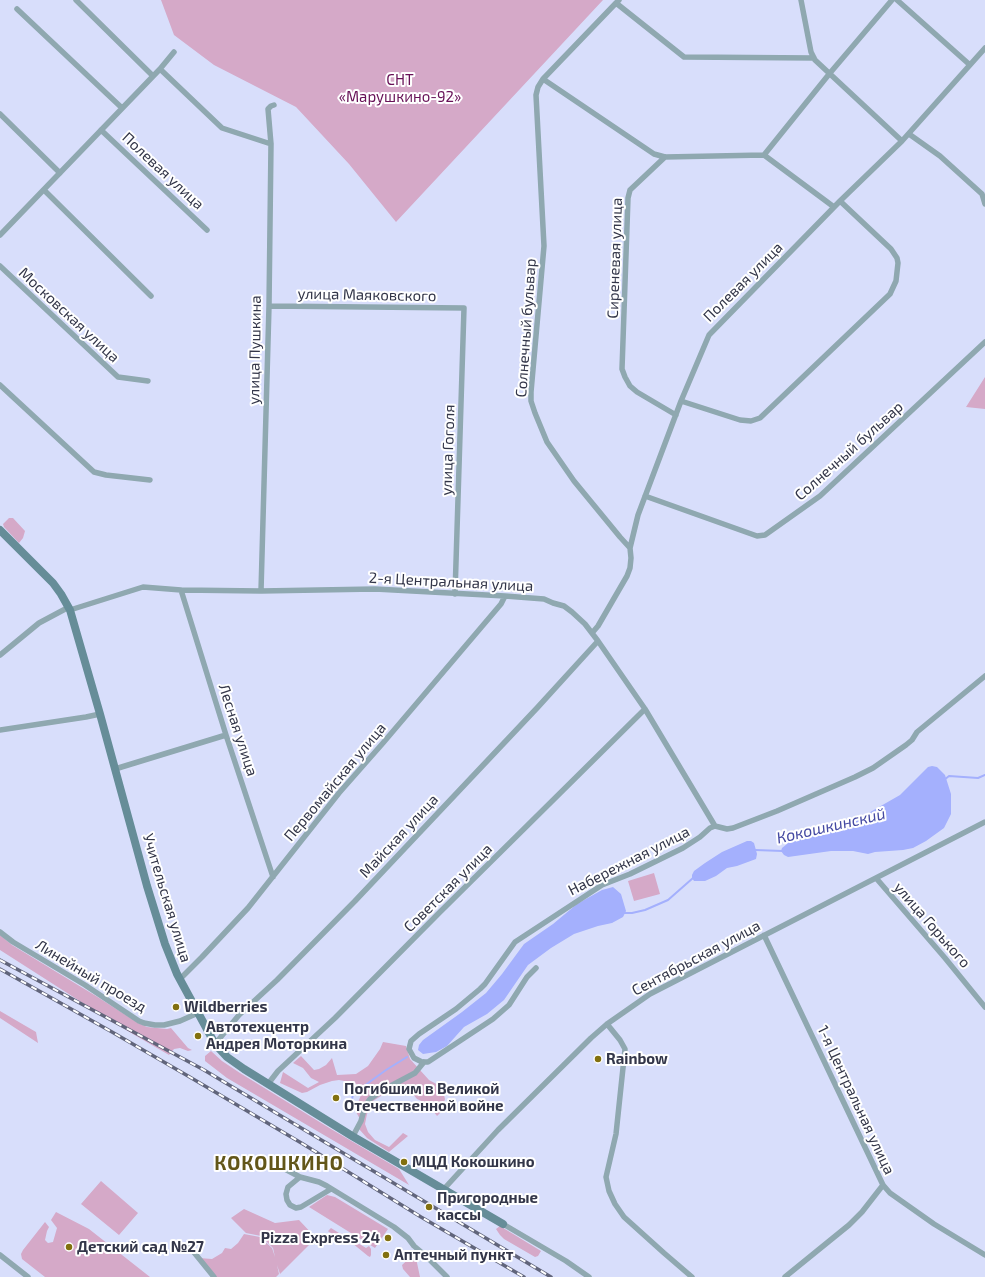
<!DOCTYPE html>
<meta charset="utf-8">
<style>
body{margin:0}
canvas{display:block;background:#d8defb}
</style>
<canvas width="985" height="1277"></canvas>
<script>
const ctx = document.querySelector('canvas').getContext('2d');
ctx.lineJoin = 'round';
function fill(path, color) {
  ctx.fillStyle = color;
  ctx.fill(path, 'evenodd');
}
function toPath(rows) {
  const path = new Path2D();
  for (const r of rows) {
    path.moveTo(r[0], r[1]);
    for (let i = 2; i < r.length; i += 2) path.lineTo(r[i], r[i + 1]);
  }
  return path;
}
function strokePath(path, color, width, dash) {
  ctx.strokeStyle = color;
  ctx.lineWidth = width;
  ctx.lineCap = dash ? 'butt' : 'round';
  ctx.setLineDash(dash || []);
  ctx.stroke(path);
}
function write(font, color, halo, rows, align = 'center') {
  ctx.font = font + ' "Exo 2",sans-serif';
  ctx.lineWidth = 4;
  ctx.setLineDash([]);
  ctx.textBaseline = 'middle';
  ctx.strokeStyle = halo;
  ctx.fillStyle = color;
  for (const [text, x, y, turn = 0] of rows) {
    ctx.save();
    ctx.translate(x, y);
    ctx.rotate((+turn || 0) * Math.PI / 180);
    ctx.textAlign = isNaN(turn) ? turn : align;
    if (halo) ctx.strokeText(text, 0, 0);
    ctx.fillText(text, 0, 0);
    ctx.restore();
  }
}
const green = toPath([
 [161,0,603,0,396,222,349,164,296,107,214,65,174,35],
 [985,377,985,409,966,407],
 [9,518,13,518,25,531,23,538,19,543,4,527,3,524],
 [654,873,660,894,634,901,628,881],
 [0,935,12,945,96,996,138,1023,147,1027,167,1029,171,1028,188,1048,192,1050,188,1051,180,1048,174,1049,169,1055,114,1023,0,950],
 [0,1011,36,1032,38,1043,0,1018],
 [383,1042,406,1046,410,1059,429,1080,442,1087,445,1099,442,1111,437,1116,428,1104,417,1099,406,1086,398,1083,389,1091,373,1101,367,1114,365,1124,368,1132,375,1140,389,1147,403,1133,408,1136,389,1152,367,1138,359,1129,361,1126,362,1123,355,1110,361,1095,359,1088,355,1083,339,1080,332,1081,320,1085,307,1092,302,1093,280,1083,283,1072,308,1088,319,1082,311,1078,303,1068,293,1063,301,1056,314,1070,319,1069,326,1065,332,1058,337,1075,356,1074,368,1066,380,1049],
 [211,1051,222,1061,240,1073,331,1129,399,1169,409,1185,227,1078,205,1061,205,1056],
 [101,1181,138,1213,119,1235,81,1204],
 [327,1195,335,1197,388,1229,375,1248,309,1207],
 [244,1209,275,1223,299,1220,316,1238,280,1274,277,1265,279,1274,276,1277,216,1277,199,1258,212,1259,222,1253,225,1248,231,1249,238,1243,244,1234,260,1237,272,1248,275,1257,273,1248,261,1236,246,1233,231,1218],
 [56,1212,89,1229,150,1277,45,1277,22,1259,21,1254,23,1250,45,1222,49,1227,47,1231,45,1240,48,1243,53,1242,57,1228,51,1220],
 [500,1226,541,1251,538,1256,535,1257,504,1239,500,1235,496,1229],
 [331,1228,339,1233,343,1234,366,1248,369,1246,371,1249,371,1255,370,1257,368,1256,352,1243,329,1232,328,1231],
 [413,1255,416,1258,420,1277,410,1277,403,1269,402,1265]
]);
const water = toPath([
 [932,766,937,767,945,775,951,794,951,814,944,828,926,841,913,848,903,850,875,852,868,854,853,851,831,851,788,857,784,855,781,851,782,848,787,844,788,838,804,833,821,834,849,824,858,819,900,795,928,767],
 [747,841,751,841,754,843,757,854,756,859,737,866,727,868,716,876,705,881,694,881,692,878,692,875,694,871,705,863,722,852],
 [613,887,621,894,626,911,623,917,612,923,598,926,574,934,551,948,528,965,504,1000,487,1014,464,1027,447,1046,436,1052,423,1054,418,1050,419,1045,423,1040,462,1012,486,993,502,974,524,944,553,924,577,904,602,890]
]);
const stream = toPath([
 [944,780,949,776,978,778,985,775],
 [755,850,783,851],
 [622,913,632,913,645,910,668,900,693,878],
 [350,1110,353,1094,386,1070,407,1057]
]);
const street = toPath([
 [76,0,153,76],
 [619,0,616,3,684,57,814,58],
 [801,0,811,52,815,60,902,141],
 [897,0,970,65],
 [616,3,543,79,538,87,536,95,544,246,531,392,531,401,535,413,547,442,574,481,620,537,630,548],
 [17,9,122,108],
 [160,69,222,128,271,144],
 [543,79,654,154,665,157,764,155,834,207],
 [0,114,60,173],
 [101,130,207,230],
 [909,134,940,156,982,194,985,204],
 [764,155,830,73,892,0],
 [665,157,630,190,628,198,622,369,625,377,630,386,637,392,676,415],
 [44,190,151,296],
 [0,235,160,69,174,52],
 [0,266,118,377,148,381],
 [269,306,464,308,455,594],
 [0,385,94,472,106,475,150,480],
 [681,401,740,420,751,421,760,418,890,294,896,281,898,263,897,258,891,249,840,201],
 [645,496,757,536,765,535,820,496,985,342],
 [181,590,226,735,273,877],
 [261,591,269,306,271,144,268,109,271,106,274,105],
 [70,610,143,587,181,590,261,591,375,589,505,596,544,599,553,603,564,606,572,612,585,624,598,641,645,709,715,826],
 [592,633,598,626,627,576,630,568,631,558,630,548,638,515,681,401,709,335,840,201,902,141,985,48],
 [0,655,39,623,69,607],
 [0,730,86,717,100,714],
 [115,769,226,735],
 [715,826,727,829,733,828,777,811,855,777,873,768,906,745,912,740,917,732,985,676],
 [876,878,945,958,985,1007],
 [0,932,13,942,85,985,139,1021,144,1023,155,1025,164,1025,180,1021,198,1013],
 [764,935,883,1185,890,1193,934,1224,985,1255],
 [536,968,527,977,509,1005,493,1019,428,1062,422,1062,414,1058,409,1049,411,1041,419,1034,456,1009,480,989,485,984,515,942,602,885,630,874,683,848,700,837,710,828,715,826],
 [180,979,202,957,248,908,339,793,383,743,501,604,505,596],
 [607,1024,620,1040,625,1049,616,1134,606,1177,609,1191,615,1204,624,1217,664,1253,692,1277],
 [215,1044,239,1015,277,980,355,901,537,708,598,641],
 [268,1084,278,1071,335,1018,439,913,645,709],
 [353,1136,361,1121,365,1106,370,1099,381,1091,415,1073,424,1062],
 [281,1167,300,1177,319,1182,327,1186,394,1227,408,1238,414,1246,426,1256,447,1277],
 [300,1177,288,1187,286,1194,287,1200,290,1205,296,1208,301,1207,331,1189],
 [443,1190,498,1130,591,1038,607,1024,650,994,985,822],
 [503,1224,566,1261,589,1277],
 [188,1245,214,1277],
 [0,1255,28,1277],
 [785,1277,849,1225,862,1212,883,1185]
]);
const secondary = toPath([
 [0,530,53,583,61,594,70,610,100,714,147,886,165,944,177,974,215,1044,227,1057,244,1069,352,1136,503,1224]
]);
const rail = toPath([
 [0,960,204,1070,551,1277],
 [0,969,112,1032,188,1076,303,1144,421,1217,524,1277]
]);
const markers = [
 [176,1007,4,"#82700f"],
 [198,1036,4,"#82700f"],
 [598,1059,4,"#82700f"],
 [336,1098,4,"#82700f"],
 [404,1162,4,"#82700f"],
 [429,1207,4,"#82700f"],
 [388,1238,4,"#82700f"],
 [69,1247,4,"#82700f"],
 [386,1255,4,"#82700f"]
];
const parkNames = [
 ["СНТ",400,80],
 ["«Марушкино-92»",400,97]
];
const streetNames = [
 ["Полевая улица",163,171,43],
 ["Сиреневая улица",615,258,-88],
 ["Полевая улица",743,282,-45],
 ["улица Маяковского",367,295,1],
 ["Московская улица",69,315,43],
 ["Солнечный бульвар",526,328,-86],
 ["улица Пушкина",255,350,-89],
 ["улица Гоголя",448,450,-88],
 ["Солнечный бульвар",849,451,-42],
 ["2-я Центральная улица",451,582,3],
 ["Лесная улица",238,730,72],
 ["Первомайская улица",335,782,-50],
 ["Майская улица",399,836,-47],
 ["Набережная улица",629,861,-27],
 ["Советская улица",448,888,-45],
 ["Учительская улица",167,898,73],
 ["улица Горького",932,925,49],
 ["Сентябрьская улица",696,958,-28],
 ["Линейный проезд",91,976,31],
 ["1-я Центральная улица",856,1100,65]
];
const poiNames = [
 ["Wildberries",184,1007],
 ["Автотехцентр",206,1027],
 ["Андрея Моторкина",206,1044],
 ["Rainbow",606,1059],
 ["Погибшим в Великой",344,1089],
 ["Отечественной войне",344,1106],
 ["МЦД Кокошкино",412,1162],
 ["Пригородные",437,1198],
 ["кассы",437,1215],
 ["Pizza Express 24",380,1238,"right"],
 ["Детский сад №27",77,1247],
 ["Аптечный пункт",394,1255]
];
const waterNames = [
 ["Кокошкинский",831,826,-13]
];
const districtNames = [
 ["КОКОШКИНО",279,1164]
];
fill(green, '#d5a9c8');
fill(water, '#a4b0fd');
strokePath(stream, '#a4b0fd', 2);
strokePath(street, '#8fa8b0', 5.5);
strokePath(secondary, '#668d98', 8);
strokePath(rail, '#61657b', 3.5);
strokePath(rail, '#fff', 2, [6]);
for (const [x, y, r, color] of markers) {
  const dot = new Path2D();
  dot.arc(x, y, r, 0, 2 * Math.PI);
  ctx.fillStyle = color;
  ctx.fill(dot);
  strokePath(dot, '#fff', 1.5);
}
write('15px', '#671157', '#fff', parkNames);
write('15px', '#333649', '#fff', streetNames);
write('bold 15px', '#333649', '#fff', poiNames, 'left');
write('italic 16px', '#4449a2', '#fff', waterNames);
ctx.letterSpacing = '1px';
write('bold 19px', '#625619', '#fff', districtNames);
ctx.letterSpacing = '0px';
</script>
